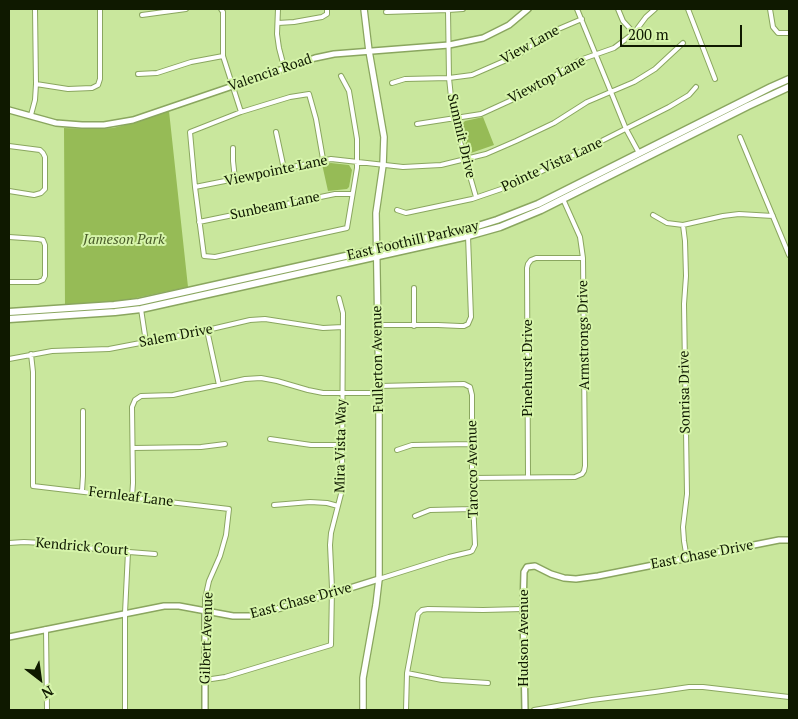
<!DOCTYPE html>
<style>
body{margin:0}
#map{position:relative;width:798px;height:719px;overflow:hidden;background:#c9e79d;font-family:"PT Serif",serif}
canvas{display:block}
.frame{position:absolute;inset:0;border:10px solid #0f1900;pointer-events:none}
.north{position:absolute;left:15px;top:654px;width:50px;height:50px;-webkit-text-stroke:4px #d6f4aa;paint-order:stroke;rotate:150deg;font-size:14px;font-weight:700;line-height:20px;text-align:center;color:#0f1900}
.north::after{content:'';display:block;margin:auto;width:18px;height:22px;background:#0f1900;clip-path:polygon(50% 0,100% 100%,50% 72%,0 100%)}
.scale{position:absolute;left:620px;top:25px;width:122px;height:22px;box-sizing:border-box;border:2px solid #0f1900;border-top:0;padding-left:6px;font-size:15px;line-height:18px;white-space:nowrap;color:#0f1900;-webkit-text-stroke:4px #d6f4aa;paint-order:stroke}
</style>
<div id="map">
<canvas width="798" height="719"></canvas>
<div class="frame"></div>
<div class="north">N</div>
<div class="scale">200 m</div>
</div>
<script>
const ctx = document.querySelector('canvas').getContext('2d');
ctx.lineJoin = 'round';
function fill(path, color) {
  ctx.fillStyle = color;
  ctx.fill(path, 'evenodd');
}
function toPath(rows) {
  const path = new Path2D();
  for (const r of rows) {
    path.moveTo(r[0], r[1]);
    for (let i = 2; i < r.length; i += 2) path.lineTo(r[i], r[i + 1]);
  }
  return path;
}
function strokePath(path, color, width, dash) {
  ctx.strokeStyle = color;
  ctx.lineWidth = width;
  ctx.lineCap = dash ? 'butt' : 'round';
  ctx.setLineDash(dash || []);
  ctx.stroke(path);
}
function write(font, color, halo, rows, align = 'center') {
  ctx.font = font + ' "PT Serif",serif';
  ctx.lineWidth = 4;
  ctx.setLineDash([]);
  ctx.textBaseline = 'middle';
  ctx.strokeStyle = halo;
  ctx.fillStyle = color;
  for (const [text, x, y, turn = 0] of rows) {
    ctx.save();
    ctx.translate(x, y);
    ctx.rotate((+turn || 0) * Math.PI / 180);
    ctx.textAlign = isNaN(turn) ? turn : align;
    if (halo) ctx.strokeText(text, 0, 0);
    ctx.fillText(text, 0, 0);
    ctx.restore();
  }
}
const green = toPath([
 [169,111,188,287,127,300,65,306,64,128,93,129,113,128,137,122],
 [483,117,494,145,471,153,467,150,462,124,465,121],
 [331,163,349,165,352,170,349,187,347,189,328,191,322,164]
]);
const minor = toPath([
 [221,9,223,12,223,56,241,112],
 [278,9,277,34,279,48,284,67],
 [577,9,611,92,626,129,639,153],
 [618,9,623,21,634,33],
 [688,9,715,79],
 [770,9,773,27,778,33,789,33],
 [448,10,449,78,451,97,459,138,476,197],
 [386,12,448,10,463,9],
 [142,15,186,9],
 [278,23,294,22,322,17,327,14,327,9],
 [138,74,157,73,191,62,223,56],
 [392,83,405,79,449,78,472,75,518,55,549,33,582,19],
 [36,84,68,89,92,88,98,85,100,79,100,9],
 [31,115,35,100,36,84,35,9],
 [417,124,481,114,527,93,542,85,566,68,580,60,614,48,634,33,646,17,655,9],
 [276,132,284,169],
 [740,137,789,255],
 [9,146,40,150,43,153,45,157,45,189,41,193,34,195,9,191],
 [233,148,233,161,235,179],
 [323,159,316,119,309,94,290,97,241,112,190,132,195,187,204,256,215,257,347,228,357,168,357,139,349,91,341,76],
 [195,187,235,179,331,159,403,167,441,165,486,154,516,141,554,123,587,102,634,82,655,69,683,43],
 [397,210,406,213,472,199,510,186,538,173,669,107,689,95,696,87],
 [653,215,667,223,683,225,723,216,739,214,773,216],
 [199,222,335,194,352,194],
 [683,225,685,241,686,276,684,304,687,494,683,527,684,541,687,559],
 [9,237,38,239,43,240,45,245,45,276,43,280,38,282,9,282],
 [141,309,146,342],
 [377,325,438,325,460,326,464,326,468,324,471,317,468,236],
 [414,326,414,288],
 [207,330,219,385],
 [31,354,33,372,33,486,229,509,226,535,220,556,209,581,205,599,205,611],
 [9,359,52,351,109,349,203,331,250,320,265,319,323,328,343,327],
 [379,386,464,384,470,387,472,395,472,478,475,545,472,551,470,552,449,557,379,579],
 [270,439,311,445,342,445],
 [133,448,201,447,225,444],
 [397,450,412,445,472,444],
 [528,477,527,268,528,264,531,260,536,258,583,258],
 [472,478,575,477,582,474,584,471,585,466,583,258,580,237,563,199],
 [82,491,83,476,83,411],
 [132,497,133,483,132,407,135,400,141,396,173,395,245,379,261,378,277,381,308,390,323,393,379,393],
 [274,505,310,502,327,503,338,506],
 [415,516,430,510,473,509],
 [9,543,24,542,61,544,103,550,155,554],
 [46,629,47,710],
 [407,673,442,680,488,683],
 [205,680,225,677,331,645,332,588,330,545,331,533,341,494,342,480,343,313,339,298],
 [125,710,125,613,128,552],
 [406,710,407,673,418,614,422,610,428,609,483,610,523,609],
 [534,710,592,700,655,692,689,687,703,687,789,697]
]);
const tertiary = toPath([
 [9,110,56,123,82,125,104,125,133,120,315,58,334,54,449,45,483,38,509,25,528,9],
 [9,637,164,606,179,606,233,616,252,616,331,594,379,579],
 [205,710,205,611],
 [525,710,523,609,524,572,527,567,535,566,551,574,564,578,576,579,598,576,779,540,789,540]
]);
const secondary = toPath([
 [363,710,363,678,376,605,379,579,379,393,376,213,383,165,384,137,369,51,364,9]
]);
const primary = toPath([
 [9,312,114,305,139,302,386,247,468,229,497,220,538,204,771,87,789,79],
 [9,319,115,312,141,309,468,236,500,227,541,210,748,106,789,87]
]);
const streetNames = [
 ["View Lane",530,45,-29],
 ["Valencia Road",270,73,-19],
 ["Viewtop Lane",547,80,-28],
 ["Summit Drive",461,136,77],
 ["Pointe Vista Lane",552,165,-25],
 ["Viewpointe Lane",276,171,-12],
 ["Sunbeam Lane",275,206,-12],
 ["East Foothill Parkway",413,241,-13],
 ["Armstrongs Drive",584,335,-91],
 ["Salem Drive",176,336,-11],
 ["Fullerton Avenue",378,359,-91],
 ["Pinehurst Drive",528,368,-90],
 ["Sonrisa Drive",685,392,-91],
 ["Mira Vista Way",341,446,-89],
 ["Tarocco Avenue",473,469,-91],
 ["Fernleaf Lane",131,497,7],
 ["Kendrick Court",82,547,5],
 ["East Chase Drive",702,555,-11],
 ["East Chase Drive",301,601,-15],
 ["Gilbert Avenue",207,638,-88],
 ["Hudson Avenue",524,638,-90]
];
const parkNames = [
 ["Jameson Park",124,240]
];
fill(green, '#96bb56');
strokePath(minor, '#8aa65f', 6);
strokePath(tertiary, '#8aa65f', 8);
strokePath(secondary, '#8aa65f', 8);
strokePath(primary, '#8aa65f', 9);
strokePath(minor, '#fff', 4);
strokePath(tertiary, '#fff', 5);
strokePath(secondary, '#fff', 5.5);
strokePath(primary, '#fff', 6);
write('14px', '#0f1900', '#d6f4aa', streetNames);
write('italic 14px', '#485b28', '#d6f4aa', parkNames);
</script>
